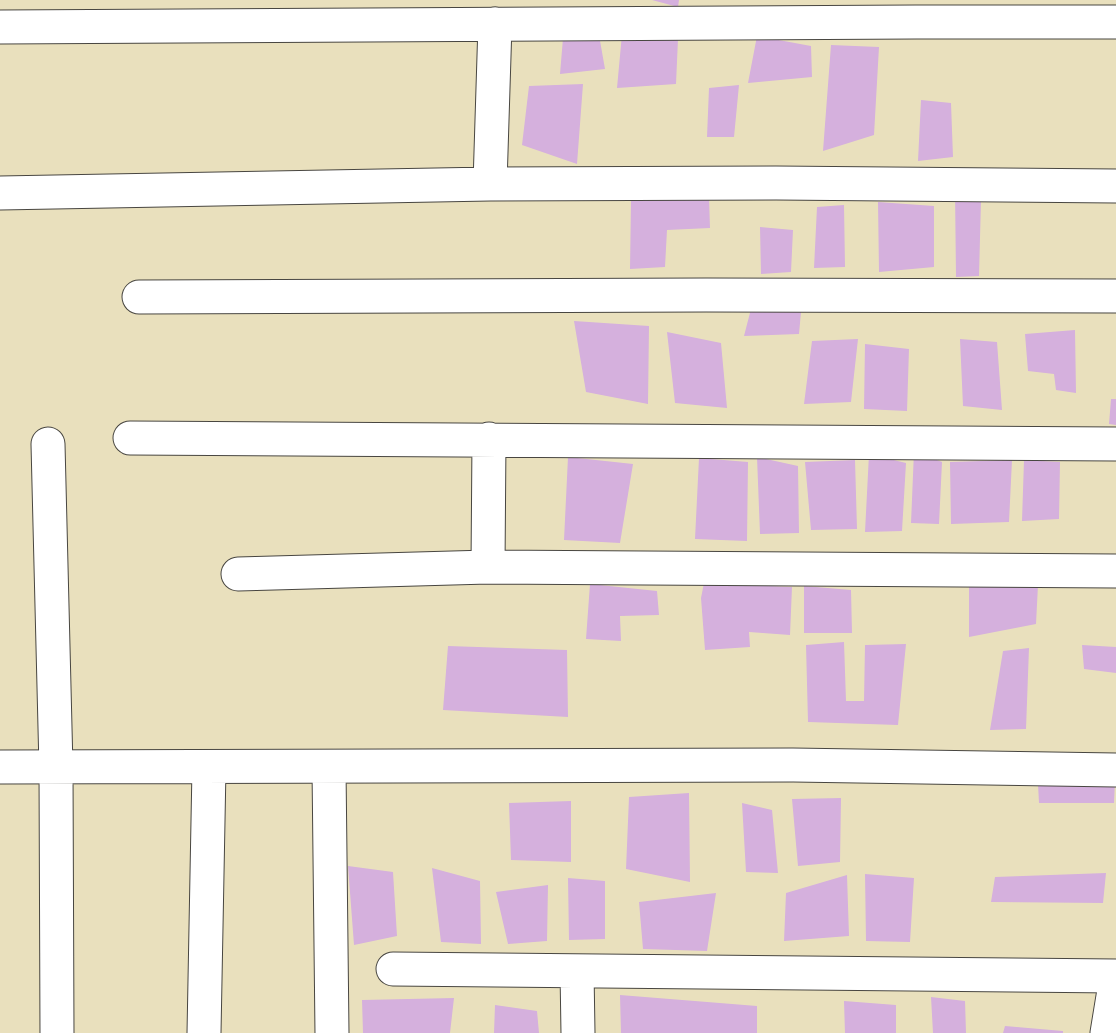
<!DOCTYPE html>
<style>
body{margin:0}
canvas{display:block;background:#e9e0bd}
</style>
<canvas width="1116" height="1033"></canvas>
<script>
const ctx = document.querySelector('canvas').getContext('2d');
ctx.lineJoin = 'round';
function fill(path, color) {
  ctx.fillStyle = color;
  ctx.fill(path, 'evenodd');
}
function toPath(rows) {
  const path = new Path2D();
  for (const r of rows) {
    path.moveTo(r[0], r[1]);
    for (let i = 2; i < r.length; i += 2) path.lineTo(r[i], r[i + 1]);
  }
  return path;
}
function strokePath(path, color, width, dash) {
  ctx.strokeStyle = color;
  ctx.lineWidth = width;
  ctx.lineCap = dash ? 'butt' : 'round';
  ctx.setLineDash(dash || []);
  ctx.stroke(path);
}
const building = toPath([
 [652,0,679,0,678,7],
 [622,34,678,39,676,84,617,88],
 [599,35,605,69,560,74,563,38],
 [757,36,811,46,812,77,748,83],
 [831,45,879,47,874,135,823,151],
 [583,84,577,164,522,145,529,86],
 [739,85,734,137,707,137,709,88],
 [921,100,951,103,953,157,918,161],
 [955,191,981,200,979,276,956,277],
 [709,197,710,228,667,230,665,267,630,269,631,200],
 [878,202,934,206,934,267,879,272],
 [844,205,845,267,814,268,817,207],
 [760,227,793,230,791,272,761,274],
 [752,305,801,312,799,334,744,336],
 [574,321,649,326,648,404,586,392],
 [1075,330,1076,393,1056,390,1054,374,1028,371,1025,334],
 [667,332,721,343,727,408,675,403],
 [858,339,851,402,804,404,812,341],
 [960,339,997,342,1002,410,963,406],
 [865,344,909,349,907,411,864,409],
 [1111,399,1116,399,1116,425,1109,424],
 [914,451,942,462,939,524,911,523],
 [869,454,906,463,902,531,865,532],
 [568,457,633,464,620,543,564,540],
 [757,457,798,466,799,533,760,534],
 [699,458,748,462,747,541,695,539],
 [855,460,857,529,811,530,805,462],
 [1012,460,1009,522,951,524,950,462],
 [1024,460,1060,462,1059,519,1022,521],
 [704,583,792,587,790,635,749,632,750,647,705,650,701,598],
 [590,584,657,591,659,615,620,616,621,641,586,639],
 [969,584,1038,585,1036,624,969,637],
 [804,586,851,590,852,633,804,633],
 [844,642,846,701,864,701,865,645,906,644,898,725,808,722,806,645],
 [1082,645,1116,647,1116,673,1084,669],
 [448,646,567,650,568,717,443,710],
 [1029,648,1026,729,990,730,1003,651],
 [1115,780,1114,803,1039,803,1038,784],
 [689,793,690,882,626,869,629,797],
 [841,798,840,862,798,866,792,799],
 [571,801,571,862,511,860,509,803],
 [742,803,772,810,778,873,746,872],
 [348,866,393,872,397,936,354,945],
 [432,868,480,881,481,944,441,942],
 [1106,873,1103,903,991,902,995,877],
 [865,874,914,878,910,942,866,941],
 [847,875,849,936,784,941,786,893],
 [568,878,605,881,605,939,569,940],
 [548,885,547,941,508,944,496,892],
 [716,893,707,951,643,949,639,902],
 [620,995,757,1006,757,1033,621,1033],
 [931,997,965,1001,966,1033,933,1033],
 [454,998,450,1033,363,1033,362,1000],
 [844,1001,896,1005,896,1033,845,1033],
 [495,1005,537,1011,539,1033,494,1033],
 [1005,1026,1063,1031,1063,1033,1003,1033]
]);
const minor = toPath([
 [0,27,916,22,1116,22],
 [490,184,495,24],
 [0,193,490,184,776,183,1116,186],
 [139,297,706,295,1116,296],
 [130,438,1116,444],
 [48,444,56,768,57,1033],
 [488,567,489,439],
 [238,574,488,567,1116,571],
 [0,767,793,765,1116,770],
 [329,768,332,1033],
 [393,969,1116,976],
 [577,971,578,1033],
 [204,1033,209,768]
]);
const major = toPath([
 [1107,1033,1116,978]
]);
fill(building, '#d5b0dd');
strokePath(minor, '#484641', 35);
strokePath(major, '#484641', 35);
strokePath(minor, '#fff', 33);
strokePath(major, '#fff', 33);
</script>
